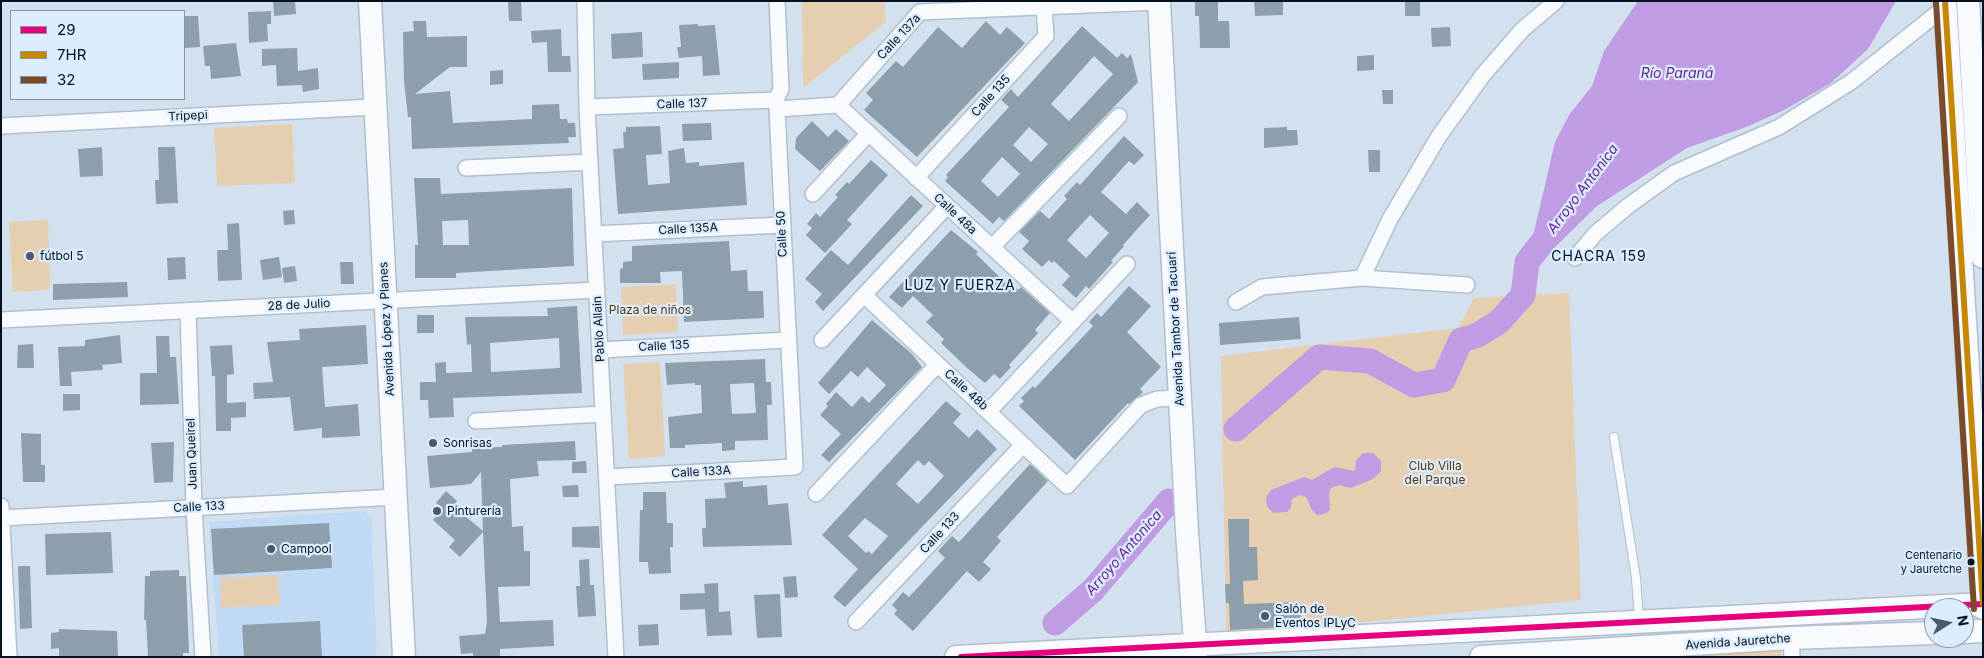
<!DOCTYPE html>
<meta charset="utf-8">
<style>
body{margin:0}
#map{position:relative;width:1984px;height:658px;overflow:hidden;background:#d3e1ef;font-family:Inter,sans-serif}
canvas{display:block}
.frame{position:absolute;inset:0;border:2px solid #041120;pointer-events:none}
.legend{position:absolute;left:10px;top:10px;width:175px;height:90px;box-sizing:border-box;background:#dcedfe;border:1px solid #8695a5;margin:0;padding:6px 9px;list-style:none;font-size:15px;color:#041120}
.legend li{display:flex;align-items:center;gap:10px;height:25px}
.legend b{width:25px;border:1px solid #8695a5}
.north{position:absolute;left:1924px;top:598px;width:50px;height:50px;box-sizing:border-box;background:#dcedfe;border:1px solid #8695a5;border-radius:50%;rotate:80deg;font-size:14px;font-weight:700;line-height:20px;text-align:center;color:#041120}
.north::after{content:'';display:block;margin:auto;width:18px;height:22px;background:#4c5a68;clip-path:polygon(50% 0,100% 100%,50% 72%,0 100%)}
</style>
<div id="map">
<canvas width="1984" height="658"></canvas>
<div class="frame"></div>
<ul class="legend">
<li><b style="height:6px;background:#e5007d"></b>29</li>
<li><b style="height:6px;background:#c68806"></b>7HR</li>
<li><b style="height:6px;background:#7a4b2a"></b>32</li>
</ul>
<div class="north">N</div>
</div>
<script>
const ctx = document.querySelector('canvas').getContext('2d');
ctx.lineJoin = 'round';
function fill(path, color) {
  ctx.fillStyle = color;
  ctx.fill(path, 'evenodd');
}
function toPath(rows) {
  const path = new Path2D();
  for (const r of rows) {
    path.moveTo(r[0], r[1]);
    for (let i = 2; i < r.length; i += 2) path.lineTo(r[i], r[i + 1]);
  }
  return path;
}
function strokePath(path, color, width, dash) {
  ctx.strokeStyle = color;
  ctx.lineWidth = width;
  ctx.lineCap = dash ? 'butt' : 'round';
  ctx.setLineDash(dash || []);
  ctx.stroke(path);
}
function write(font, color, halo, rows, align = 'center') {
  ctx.font = font + ' Inter,sans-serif';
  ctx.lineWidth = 4.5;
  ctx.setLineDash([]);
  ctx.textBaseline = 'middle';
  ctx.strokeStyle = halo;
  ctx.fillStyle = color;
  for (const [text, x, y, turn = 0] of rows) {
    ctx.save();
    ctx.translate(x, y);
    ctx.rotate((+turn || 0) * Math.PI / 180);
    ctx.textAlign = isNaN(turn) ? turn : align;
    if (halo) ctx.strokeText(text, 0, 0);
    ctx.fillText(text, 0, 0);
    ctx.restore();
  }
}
const built = toPath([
 [364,511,371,518,377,657,219,657,209,522]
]);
const green = toPath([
 [802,1,885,1,886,22,803,88],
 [292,124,295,183,217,186,214,128],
 [48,220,50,290,13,292,9,222],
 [676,284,678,332,623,335,621,287],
 [1569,293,1581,600,1325,626,1226,631,1221,356,1458,328,1474,298],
 [660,362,665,456,629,459,623,364],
 [278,575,280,605,221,608,220,578],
 [1781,644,1781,657,1602,657]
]);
const water = toPath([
 [1638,1,1896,1,1868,49,1831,83,1786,109,1749,126,1687,148,1597,206,1547,255,1527,262,1555,142,1569,115,1592,86,1604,51],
 [1363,453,1373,453,1381,461,1381,471,1373,479,1351,488,1339,485,1331,488,1329,494,1330,510,1324,514,1317,515,1312,510,1306,497,1299,495,1292,499,1291,507,1287,512,1273,513,1267,506,1266,498,1271,490,1304,477,1312,480,1334,467,1355,471,1356,461]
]);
const river = toPath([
 [1236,429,1319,357,1370,361,1414,385,1443,380,1461,340,1476,336,1499,322,1523,295,1527,262,1548,235],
 [1055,623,1093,590,1169,501]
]);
const building = toPath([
 [273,1,295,1,296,14,274,16],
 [508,1,521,1,522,21,509,21],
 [1195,1,1218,1,1218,21,1229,21,1230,48,1200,48,1199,16,1195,16],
 [1254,1,1283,1,1283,15,1255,16],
 [1405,1,1420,1,1420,16,1405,16],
 [271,11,271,24,267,24,268,41,249,43,248,12],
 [184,16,198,16,200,47,184,48],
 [413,21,426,21,427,37,467,36,467,67,450,67,415,94,450,91,453,123,532,119,532,105,559,104,560,119,567,119,568,123,575,123,576,137,568,137,569,143,412,149,411,117,408,117,404,81,403,32,414,31],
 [986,21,1000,35,1007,27,1025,43,917,157,864,110,873,100,866,93,896,61,903,67,938,27,962,48],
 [698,24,698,26,715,25,720,75,703,76,702,56,679,58,677,47,681,47,679,25],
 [1082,26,1117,58,1122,53,1127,58,1131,54,1138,82,1004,221,999,217,993,224,945,181,948,177,946,175,1009,107,1001,100,1011,89,1018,97],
 [1094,56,1113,74,1069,121,1051,104],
 [1029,127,1048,144,1031,162,1013,145],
 [1002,157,1020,174,998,197,981,181],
 [1450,27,1451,46,1432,47,1431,28],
 [561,29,562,56,570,56,571,72,548,72,547,42,532,43,531,31],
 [642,32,643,57,612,59,611,34],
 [236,43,241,76,211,79,210,66,205,66,203,46],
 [297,48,298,71,318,68,319,89,303,92,302,85,277,86,276,65,262,66,262,49],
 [1374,55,1374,70,1357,71,1357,56],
 [679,62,679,78,643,80,642,64],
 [503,70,503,84,490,85,490,71],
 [1382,90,1393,90,1393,104,1383,104],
 [812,121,828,137,836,129,849,141,820,171,795,149,796,138],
 [711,123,712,140,683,141,682,124],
 [660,126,662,154,646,155,648,185,670,183,668,151,684,148,686,163,699,162,699,166,744,162,747,205,618,214,613,149,624,148,623,132,626,132,626,127],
 [1287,127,1287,130,1297,130,1298,145,1264,148,1264,128],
 [1124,136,1144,155,1134,165,1129,161,1101,192,1126,214,1137,202,1150,215,1123,245,1124,246,1111,261,1113,262,1089,289,1086,286,1076,298,1062,285,1070,276,1054,261,1052,263,1049,260,1042,267,1022,249,1029,241,1019,232,1040,211,1049,219,1067,199,1064,196,1077,182,1080,185],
 [1090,215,1109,233,1086,258,1067,240],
 [102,147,103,176,80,177,78,149],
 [158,147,175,147,178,203,156,204,155,180,159,180],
 [1368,150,1380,150,1380,172,1369,172],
 [871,160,888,175,847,220,852,224,825,253,806,235,812,228,807,224,816,213,820,217,838,197,835,195,847,182,849,184],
 [414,178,440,178,441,194,572,188,574,266,456,273,456,278,415,278,415,245,418,245],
 [468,220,469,245,443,245,442,221],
 [911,195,923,206,823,311,815,302,822,294,805,279,831,250,848,265],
 [294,210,295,224,284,225,283,211],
 [239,223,242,280,218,281,217,250,228,250,227,224],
 [951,230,978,252,976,254,1011,288,1014,286,1018,290,1021,287,1050,313,1035,330,1038,333,1009,365,1011,367,1000,379,994,374,985,383,966,367,941,343,944,339,926,322,933,315,913,296,902,308,889,297],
 [729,241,731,271,747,270,748,291,763,291,764,318,684,322,682,271,660,272,661,283,620,283,620,269,623,268,623,262,632,261,632,246],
 [185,257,186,279,168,280,167,258],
 [279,257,282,277,263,280,260,260],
 [340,262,353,262,354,284,341,284],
 [295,266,297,281,284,283,282,268],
 [127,282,128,297,53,300,53,284],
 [1129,286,1151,306,1127,332,1161,367,1140,389,1143,392,1139,396,1129,404,1128,403,1075,460,1019,406,1024,401,1021,398,1033,386,1035,388,1093,326,1089,322,1097,313,1101,317],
 [577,306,582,393,453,398,454,417,429,418,428,400,420,400,420,382,436,382,435,363,446,362,446,373,472,372,471,344,467,345,465,317,548,316,547,308],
 [559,338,560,368,491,372,490,343],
 [417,315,434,315,434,333,417,333],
 [1299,317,1301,339,1220,345,1219,323],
 [872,320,912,354,922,367,829,462,821,455,841,434,820,415,828,406,826,404,836,392,852,407,862,396,869,403,886,385,867,367,858,377,851,371,829,394,818,383],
 [366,325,368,364,322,367,325,407,358,404,360,436,322,438,322,428,294,431,290,397,254,399,253,383,273,382,267,342,300,340,299,329],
 [120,335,122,363,102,365,103,370,71,372,72,386,60,386,58,347,85,346,85,340],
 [156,336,169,336,170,357,176,357,179,404,140,405,140,373,157,373],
 [33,344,34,368,17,368,18,345],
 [232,345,234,374,227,375,227,403,246,402,246,417,231,418,231,431,216,431,215,376,212,376,210,346],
 [765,359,766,382,771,382,772,405,767,405,768,440,735,441,735,450,722,451,722,443,685,445,685,448,670,448,668,417,702,413,701,385,695,385,695,383,667,385,665,363],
 [754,383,756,413,732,414,730,384],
 [63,394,80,394,80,410,63,411],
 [946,401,961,414,953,423,969,438,977,429,997,449,845,607,833,597,858,569,822,535],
 [918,460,924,466,929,461,944,476,918,504,896,484],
 [865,518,888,536,872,554,868,551,866,553,848,536],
 [21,433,41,434,41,465,45,465,45,482,23,482],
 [575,441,576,460,537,461,539,476,510,479,512,527,523,526,524,551,530,551,530,586,498,587,500,622,553,620,554,646,500,649,500,657,473,657,473,653,461,654,459,636,485,634,487,622,483,532,460,557,449,547,455,540,433,520,443,508,436,503,446,491,457,501,453,506,483,531,481,472,471,484,430,488,427,456,472,452,472,448,502,447,502,445],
 [174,442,173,482,154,483,151,443],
 [586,461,587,473,572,473,572,462],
 [1030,464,1048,481,997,537,1001,541,983,562,991,569,979,582,967,571,913,631,894,614,897,610,892,605,903,592,909,597,945,558,938,551,952,536,959,542],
 [743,481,743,487,767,485,768,505,788,503,792,545,703,547,702,528,706,528,705,499,726,498,724,483],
 [578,485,579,497,563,497,562,486],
 [643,492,666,492,667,523,673,523,673,547,670,547,671,573,649,574,648,562,639,562,640,510,643,510],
 [1228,519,1249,519,1249,547,1257,547,1258,580,1243,581,1244,604,1300,602,1301,626,1230,630,1229,603,1226,603,1225,584,1230,584],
 [329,523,332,568,214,575,211,529],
 [599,526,600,548,572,547,572,527],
 [111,532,113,573,46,575,45,534],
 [589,559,590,585,594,585,596,616,578,617,576,586,580,586,579,560],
 [18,566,30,566,32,628,20,629],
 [179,570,179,576,186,576,189,653,183,653,183,657,148,657,146,620,144,620,145,576,150,576,150,571],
 [796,576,798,597,785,598,783,577],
 [718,583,719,612,730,611,732,635,707,636,705,609,680,610,680,594,705,593,704,584],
 [780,594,782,637,757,638,754,595],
 [320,621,322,657,244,657,242,625],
 [658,624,659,645,639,646,638,625],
 [59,629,117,631,118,657,59,657,59,648,51,649,51,633,59,632]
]);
const service = toPath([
 [1614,437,1636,578,1639,620]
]);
const minor = toPath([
 [585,1,587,107,616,657],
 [838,105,920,12,1159,2],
 [838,105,1073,322],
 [587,107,776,100],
 [777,109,838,105],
 [1,126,375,107],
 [466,168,590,162],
 [916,178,1046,36,1044,7],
 [813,194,869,133],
 [594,234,782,225],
 [992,247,1119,116],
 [1575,258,1595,234,1628,206,1674,173,1779,127,1851,82,1945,7],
 [1362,278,1467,285],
 [864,295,1067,486,1141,405,1157,399,1180,398],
 [1236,302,1262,287,1362,278,1390,219,1439,136,1483,75,1522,30,1556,1],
 [188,311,194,508,203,657],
 [1,320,597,290],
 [822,340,947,206],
 [600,350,787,340],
 [989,411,1127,264],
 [476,421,603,414],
 [607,477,795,467,777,109,776,100,781,89,777,1],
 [816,494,937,365],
 [1,506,9,657],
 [1,518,396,497],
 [856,622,1023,445],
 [1791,638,1792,657]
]);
const primary = toPath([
 [370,1,404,657],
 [1159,1,1187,532,1196,657],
 [1945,1,1983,608],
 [1968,1,1983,257],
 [1964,632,1983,631],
 [956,657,1983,604],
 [1481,657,1791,638,1934,633]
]);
const bus1 = toPath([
 [961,657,1983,604]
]);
const bus2 = toPath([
 [1945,1,1983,604]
]);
const bus3 = toPath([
 [1936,2,1974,609]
]);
const markers = [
 [30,256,5,"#4c5a68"],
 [433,443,5,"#4c5a68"],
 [437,511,5,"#4c5a68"],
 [271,549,5,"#4c5a68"],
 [1971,562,4.5,"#041120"],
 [1265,616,5,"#4c5a68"]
];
const busNames = [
 ["Centenario",1962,556],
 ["y Jauretche",1962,570]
];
const streetNames = [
 ["Calle 137a",899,37,-47],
 ["Calle 135",991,96,-48],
 ["Calle 137",682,104,-2],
 ["Tripepi",188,116,-3],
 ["Calle 48a",955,214,43],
 ["Calle 135A",688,229,-3],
 ["Calle 50",782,234,-93],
 ["28 de Julio",299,305,-3],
 ["Avenida López y Planes",387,329,-93],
 ["Pablo Allain",599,329,-93],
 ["Avenida Tambor de Tacuarí",1176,329,-93],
 ["Calle 135",664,346,-3],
 ["Calle 48b",966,390,42],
 ["Juan Queirel",192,454,-92],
 ["Calle 133A",701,472,-3],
 ["Calle 133",199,507,-3],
 ["Calle 133",940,533,-47],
 ["Avenida Jauretche",1738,642,-4]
];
const poiNames = [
 ["fútbol 5",40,256],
 ["Sonrisas",443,443],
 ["Pinturería",447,511],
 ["Campool",281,549],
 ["Salón de",1275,609],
 ["Eventos IPLyC",1275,623]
];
const parkNames = [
 ["Plaza de niños",650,310],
 ["Club Villa",1435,466],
 ["del Parque",1435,480]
];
const waterNames = [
 ["Río Paraná",1677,74],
 ["Arroyo Antonica",1583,189,-53],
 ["Arroyo Antonica",1124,553,-49]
];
const neighbourhoodNames = [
 ["CHACRA 159",1599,257],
 ["LUZ Y FUERZA",960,286]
];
fill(built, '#c0daf6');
fill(green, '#e6ceb1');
fill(water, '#c09ce4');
strokePath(river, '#c09ce4', 25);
fill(building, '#8d9faa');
strokePath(service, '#b1bfcd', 10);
strokePath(minor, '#b1bfcd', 18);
strokePath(primary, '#b1bfcd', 25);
strokePath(service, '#f8fafd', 8);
strokePath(minor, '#f8fafd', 15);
strokePath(primary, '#f8fafd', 22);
strokePath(bus1, '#e5007d', 6);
strokePath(bus2, '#c68806', 6);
strokePath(bus3, '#7a4b2a', 6);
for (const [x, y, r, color] of markers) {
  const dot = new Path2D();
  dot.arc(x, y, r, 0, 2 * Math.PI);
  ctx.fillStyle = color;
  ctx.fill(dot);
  strokePath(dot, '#dcedfe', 2);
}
write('11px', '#041120', '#dcedfe', busNames, 'right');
write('12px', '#041120', '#dcedfe', streetNames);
write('12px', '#041120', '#dcedfe', poiNames, 'left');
write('12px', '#54350a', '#dcedfe', parkNames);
write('italic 14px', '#6b2294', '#dcedfe', waterNames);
ctx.letterSpacing = '1px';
write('14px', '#041120', '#dcedfe', neighbourhoodNames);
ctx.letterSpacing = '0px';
</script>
